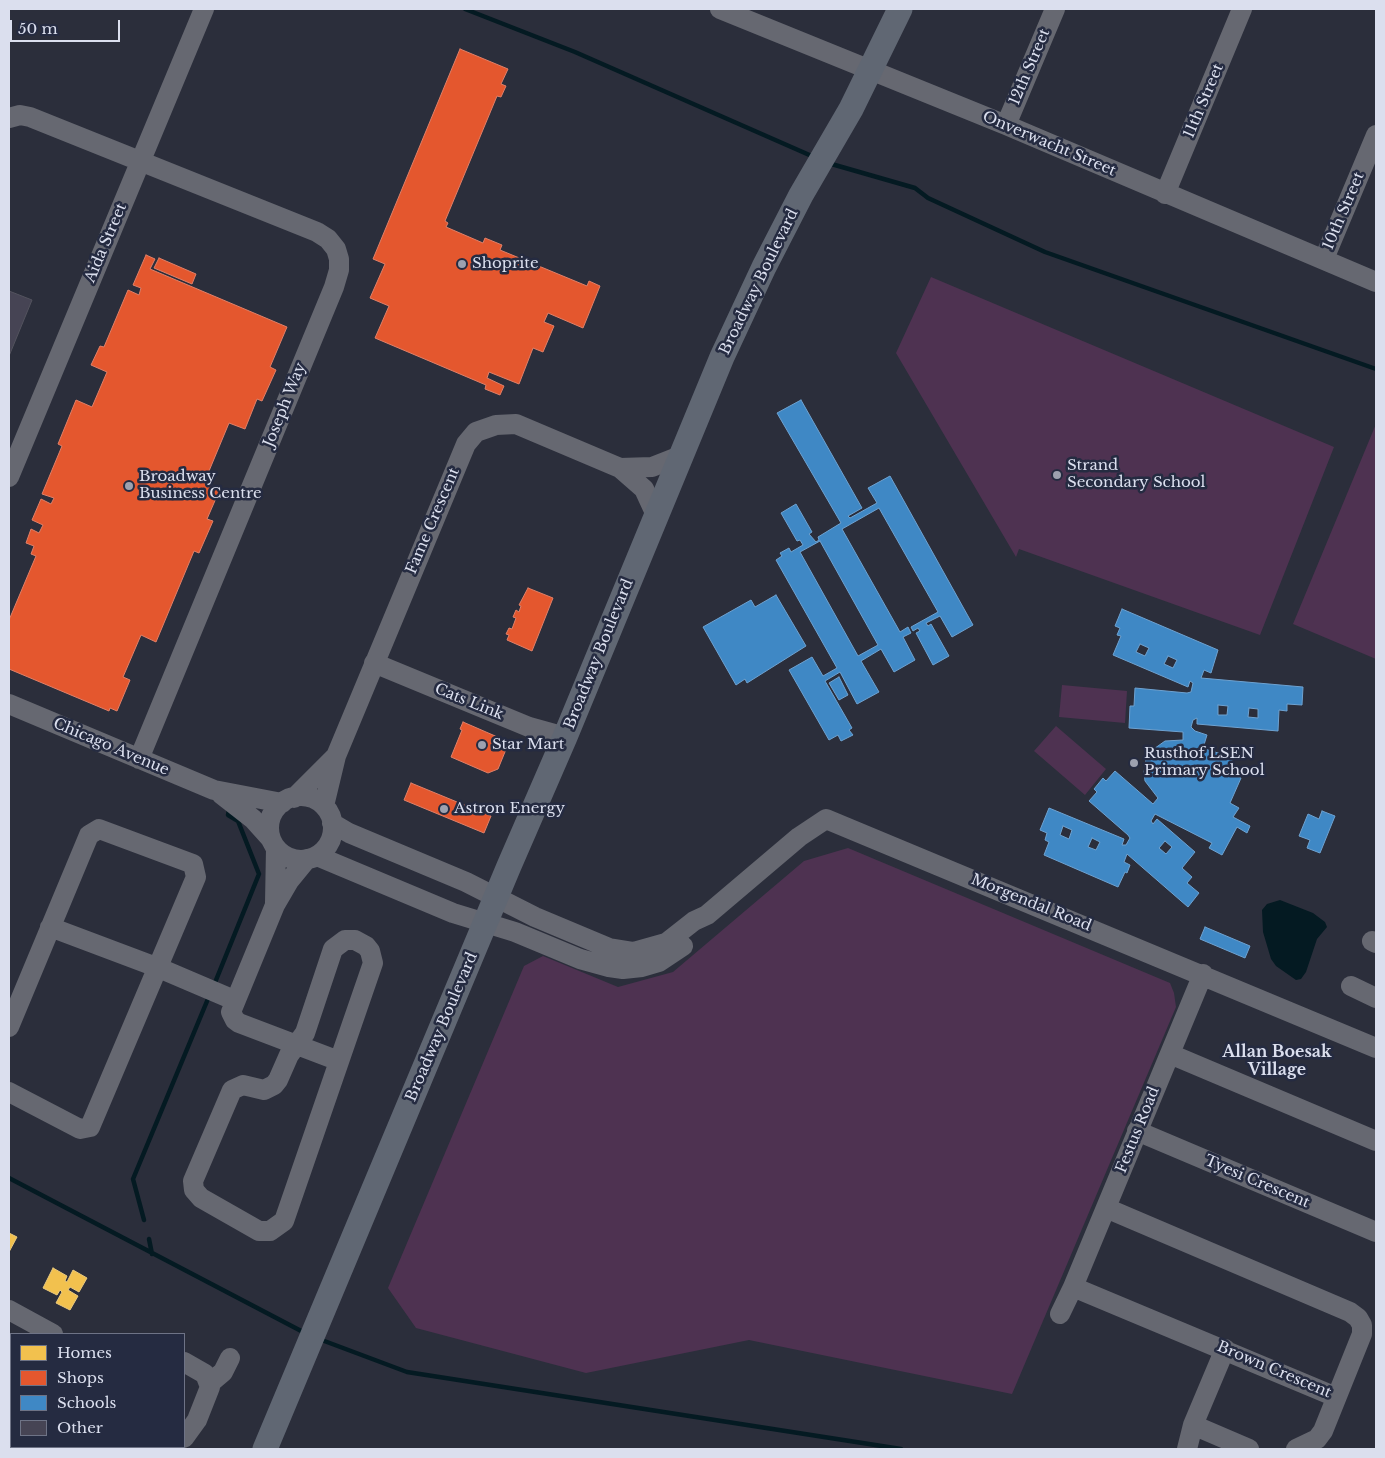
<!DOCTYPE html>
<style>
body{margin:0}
#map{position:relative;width:1385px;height:1458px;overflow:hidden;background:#2b2e3b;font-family:"Libre Baskerville",serif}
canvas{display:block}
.frame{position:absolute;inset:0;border:10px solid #dbdfee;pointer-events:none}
.legend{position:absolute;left:10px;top:1333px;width:175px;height:115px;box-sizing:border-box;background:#252b41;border:1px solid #6e7386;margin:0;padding:6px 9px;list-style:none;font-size:15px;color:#dbdfee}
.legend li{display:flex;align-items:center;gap:10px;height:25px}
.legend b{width:25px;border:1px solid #6e7386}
.scale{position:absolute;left:10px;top:20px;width:110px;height:22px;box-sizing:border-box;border:2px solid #dbdfee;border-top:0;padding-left:6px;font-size:15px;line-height:18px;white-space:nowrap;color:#dbdfee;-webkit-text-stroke:4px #252b41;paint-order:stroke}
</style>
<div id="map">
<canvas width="1385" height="1458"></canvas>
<div class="frame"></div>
<ul class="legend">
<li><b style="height:14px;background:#f2c14e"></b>Homes</li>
<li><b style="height:14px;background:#e4572e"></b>Shops</li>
<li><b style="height:14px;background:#3f88c5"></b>Schools</li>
<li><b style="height:14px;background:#464454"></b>Other</li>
</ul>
<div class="scale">50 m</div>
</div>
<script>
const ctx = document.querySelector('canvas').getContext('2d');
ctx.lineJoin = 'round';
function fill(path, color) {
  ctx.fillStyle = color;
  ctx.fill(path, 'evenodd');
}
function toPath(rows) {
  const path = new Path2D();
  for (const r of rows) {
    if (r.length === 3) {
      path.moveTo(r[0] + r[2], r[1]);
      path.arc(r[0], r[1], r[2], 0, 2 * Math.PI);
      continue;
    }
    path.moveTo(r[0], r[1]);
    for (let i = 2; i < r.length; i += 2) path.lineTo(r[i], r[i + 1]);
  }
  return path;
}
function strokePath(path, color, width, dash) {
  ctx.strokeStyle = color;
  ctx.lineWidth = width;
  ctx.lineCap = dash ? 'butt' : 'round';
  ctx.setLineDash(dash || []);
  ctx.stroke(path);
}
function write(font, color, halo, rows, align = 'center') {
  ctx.font = font + ' "Libre Baskerville",serif';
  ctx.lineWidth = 5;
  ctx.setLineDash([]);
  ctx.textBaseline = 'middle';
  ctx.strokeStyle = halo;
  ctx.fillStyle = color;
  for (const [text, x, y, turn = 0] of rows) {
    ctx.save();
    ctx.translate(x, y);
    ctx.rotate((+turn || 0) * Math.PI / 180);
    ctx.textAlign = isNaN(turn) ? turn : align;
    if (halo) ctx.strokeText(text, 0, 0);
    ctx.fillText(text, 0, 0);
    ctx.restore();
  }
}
const green = toPath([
 [931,277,1334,447,1260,635,1019,549,1016,557,896,353],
 [1376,424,1376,659,1293,624],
 [1062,685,1127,691,1125,723,1059,717],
 [1056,726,1106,769,1085,795,1034,751],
 [848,848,1170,983,1174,993,1176,1007,1012,1394,749,1340,586,1373,416,1328,388,1288,524,966,543,956,618,987,673,972,804,861]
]);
const water = toPath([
 [1280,900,1313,913,1325,922,1327,927,1317,939,1306,972,1301,979,1296,980,1276,966,1271,959,1263,932,1262,910,1267,904]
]);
const homes = toPath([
 [9,1233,17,1237,9,1252,9,1233],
 [53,1268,67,1276,65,1281,67,1282,73,1270,87,1278,79,1292,70,1287,68,1290,78,1296,70,1310,56,1303,62,1292,60,1290,57,1295,43,1288,53,1268],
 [10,1341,11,1342,11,1361,9,1359,10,1341]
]);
const shops = toPath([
 [460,49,508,69,501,84,506,86,501,97,497,96,445,221,448,223,446,227,483,243,485,238,502,245,500,250,587,286,589,281,600,286,583,328,548,313,544,322,554,326,543,352,533,348,519,384,489,372,487,378,504,386,500,395,485,389,486,385,375,338,389,306,370,298,385,264,373,259,460,49],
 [146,255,155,259,150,269,287,327,270,367,276,370,262,401,257,399,245,429,229,423,204,483,220,489,207,519,213,521,199,553,194,551,156,642,141,635,123,677,130,680,117,711,110,708,109,711,9,669,9,620,36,556,31,554,34,546,26,543,31,529,39,533,43,525,32,520,41,499,51,504,54,498,42,494,62,446,58,444,76,400,92,407,107,372,91,365,100,346,104,347,128,290,139,295,141,288,133,285,146,255],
 [159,258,196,274,192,284,154,268,159,258],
 [528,588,553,598,532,651,507,640,509,635,506,634,509,628,512,629,516,618,513,617,516,610,519,612,521,606,519,605,528,588],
 [463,722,509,742,498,769,488,773,451,757,462,730,460,729,463,722],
 [411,783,491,816,484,833,404,800,411,783]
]);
const schools = toPath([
 [801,400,862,508,848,516,850,518,877,503,868,488,890,476,973,625,952,637,940,616,926,623,928,626,931,624,949,656,933,665,916,633,920,631,918,628,913,631,911,627,938,612,879,508,842,529,900,632,908,627,911,633,903,637,915,660,894,672,881,649,861,661,879,692,857,704,840,672,825,681,852,728,849,730,853,735,841,741,838,735,829,740,789,670,812,657,823,676,837,668,776,560,782,556,780,553,789,548,791,552,803,545,800,540,797,541,781,513,796,504,812,532,809,534,816,542,819,540,818,537,841,523,777,413,801,400],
 [820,541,878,645,858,656,800,552,820,541],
 [776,595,806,646,747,683,745,679,736,685,703,627,751,600,755,607,776,595],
 [1122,609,1218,650,1211,673,1204,670,1201,678,1303,687,1302,705,1287,704,1287,711,1279,710,1278,731,1197,724,1197,718,1193,720,1191,727,1195,731,1207,735,1203,748,1221,754,1222,750,1233,754,1230,773,1241,778,1230,803,1239,808,1233,817,1250,826,1247,833,1237,827,1222,855,1209,848,1212,843,1155,814,1151,821,1153,824,1157,819,1195,852,1182,868,1192,877,1187,883,1199,893,1188,907,1127,854,1124,862,1130,865,1127,873,1125,872,1118,887,1044,855,1049,842,1045,840,1047,833,1040,830,1049,808,1124,839,1122,845,1126,845,1130,838,1128,835,1089,801,1097,792,1094,789,1103,778,1106,781,1115,771,1153,804,1158,798,1145,781,1144,773,1146,758,1151,751,1165,741,1183,740,1183,732,1129,728,1130,706,1134,706,1135,688,1187,693,1191,692,1193,683,1190,681,1188,687,1113,655,1121,636,1117,635,1120,628,1115,626,1122,609],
 [1140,644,1149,648,1145,656,1136,652,1140,644],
 [1168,656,1177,660,1173,668,1164,664,1168,656],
 [1218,705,1228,706,1227,715,1218,715,1218,705],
 [1249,708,1258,709,1258,718,1248,717,1249,708],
 [1063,826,1072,830,1069,839,1060,835,1063,826],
 [1092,838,1100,842,1096,850,1088,847,1092,838],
 [1165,841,1172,847,1166,854,1159,848,1165,841],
 [839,677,848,695,839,700,829,683,839,677],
 [1322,811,1335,816,1320,853,1307,848,1310,840,1299,836,1308,814,1319,819,1322,811],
 [1205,927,1250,946,1245,958,1200,939,1205,927]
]);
const stream = toPath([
 [465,9,575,52,814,157],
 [828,163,915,188,928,198,1045,252,1376,369],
 [214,985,259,874,238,821,228,815,229,810],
 [9,1178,305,1333],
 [144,1220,133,1179,210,994],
 [149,1239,152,1254],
 [319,1339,407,1372,901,1449]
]);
const building = toPath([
 [9,291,32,300,9,356,9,291]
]);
const minor = toPath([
 [720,9,1006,125,1376,282],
 [9,118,20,115,30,117,317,232,328,239,336,249,339,259,339,270,334,287,139,759],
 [1006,125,1055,9],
 [1165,194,1242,9],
 [1324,259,1376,135],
 [620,468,652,467,680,456],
 [9,477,204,9],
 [374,663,529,727,565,737],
 [9,704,214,790,282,803],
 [221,794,253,819,271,839],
 [301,828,32],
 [294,798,336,756],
 [324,806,336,756,466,444,476,432,496,425,516,424,620,468,644,489,656,515],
 [332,823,349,833,466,882,535,917,609,948,634,952,666,943,694,921,707,915,799,837,826,819,1376,1048],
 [317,856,453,913,515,932,580,959,609,967,623,969,642,967,659,962,683,946],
 [307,859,289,881,275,905,231,1012,235,1020,239,1023,339,1061],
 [275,903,276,848],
 [50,927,159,968,234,1000],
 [345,940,355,940,366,946,370,951,373,963,284,1221,270,1231,259,1231,201,1198,194,1190,193,1181,232,1090,243,1085,264,1090,274,1085,278,1080,289,1055,305,1033,333,949,345,940],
 [1372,941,1376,943],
 [1351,986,1376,998],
 [9,1027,89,835,99,829,193,864,196,877,90,1127,80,1129,9,1092],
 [1170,1054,1376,1141],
 [1137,1131,1376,1232],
 [1106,1208,1350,1312,1358,1318,1362,1325,1362,1334,1323,1431,1317,1439,1296,1449],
 [1073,1287,1336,1397],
 [9,1310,53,1334],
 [1060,1314,1073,1287,1203,974],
 [184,1362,205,1374,210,1387,197,1420,184,1438],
 [210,1383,223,1372,230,1358],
 [1193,1425,1249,1449],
 [44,1449,46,1447],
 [1187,1449,1193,1425,1225,1349]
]);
const major = toPath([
 [265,1449,509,866,565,737,722,357,764,267,801,195,851,109,900,9]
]);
const markers = [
 [462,264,5,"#9da1af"],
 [1057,475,5,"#9da1af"],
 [129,486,5,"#9da1af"],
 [482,745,5,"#9da1af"],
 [1134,763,5,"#9da1af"],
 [444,809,5,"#9da1af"]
];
const streetNames = [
 ["12th Street",1030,67,-67],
 ["11th Street",1204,101,-67],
 ["Onverwacht Street",1049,144,23],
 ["10th Street",1344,211,-67],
 ["Aida Street",106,243,-67],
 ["Broadway Boulevard",759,282,-64],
 ["Joseph Way",285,405,-68],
 ["Fame Crescent",433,521,-67],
 ["Broadway Boulevard",599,654,-68],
 ["Cats Link",469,702,22],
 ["Chicago Avenue",111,747,23],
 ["Morgendal Road",1031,903,22],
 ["Broadway Boulevard",442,1027,-67],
 ["Festus Road",1138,1130,-68],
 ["Tyesi Crescent",1257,1182,23],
 ["Brown Crescent",1274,1370,23]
];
const poiNames = [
 ["Shoprite",472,264],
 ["Strand",1067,466],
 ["Secondary School",1067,483],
 ["Broadway",139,477],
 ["Business Centre",139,494],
 ["Star Mart",492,745],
 ["Rusthof LSEN",1144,754],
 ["Primary School",1144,771],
 ["Astron Energy",454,809]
];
const neighbourhoodNames = [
 ["Allan Boesak",1277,1052],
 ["Village",1277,1070]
];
fill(green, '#4e3251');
fill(water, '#041a22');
fill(homes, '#f2c14e');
strokePath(homes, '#ebca7e', 1);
fill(shops, '#e4572e');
strokePath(shops, '#e18068', 1);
fill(schools, '#3f88c5');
strokePath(schools, '#6ea2d1', 1);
strokePath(stream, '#041a22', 4.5);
fill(building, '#464454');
strokePath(building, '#53535e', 1);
strokePath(minor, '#666871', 20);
strokePath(major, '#606773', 25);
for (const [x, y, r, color] of markers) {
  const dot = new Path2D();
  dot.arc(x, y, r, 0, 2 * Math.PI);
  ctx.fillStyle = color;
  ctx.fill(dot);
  strokePath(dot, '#252b41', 2);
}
write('15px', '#dbdfee', '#252b41', streetNames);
write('15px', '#dbdfee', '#252b41', poiNames, 'left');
write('bold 16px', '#dbdfee', '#252b41', neighbourhoodNames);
</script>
